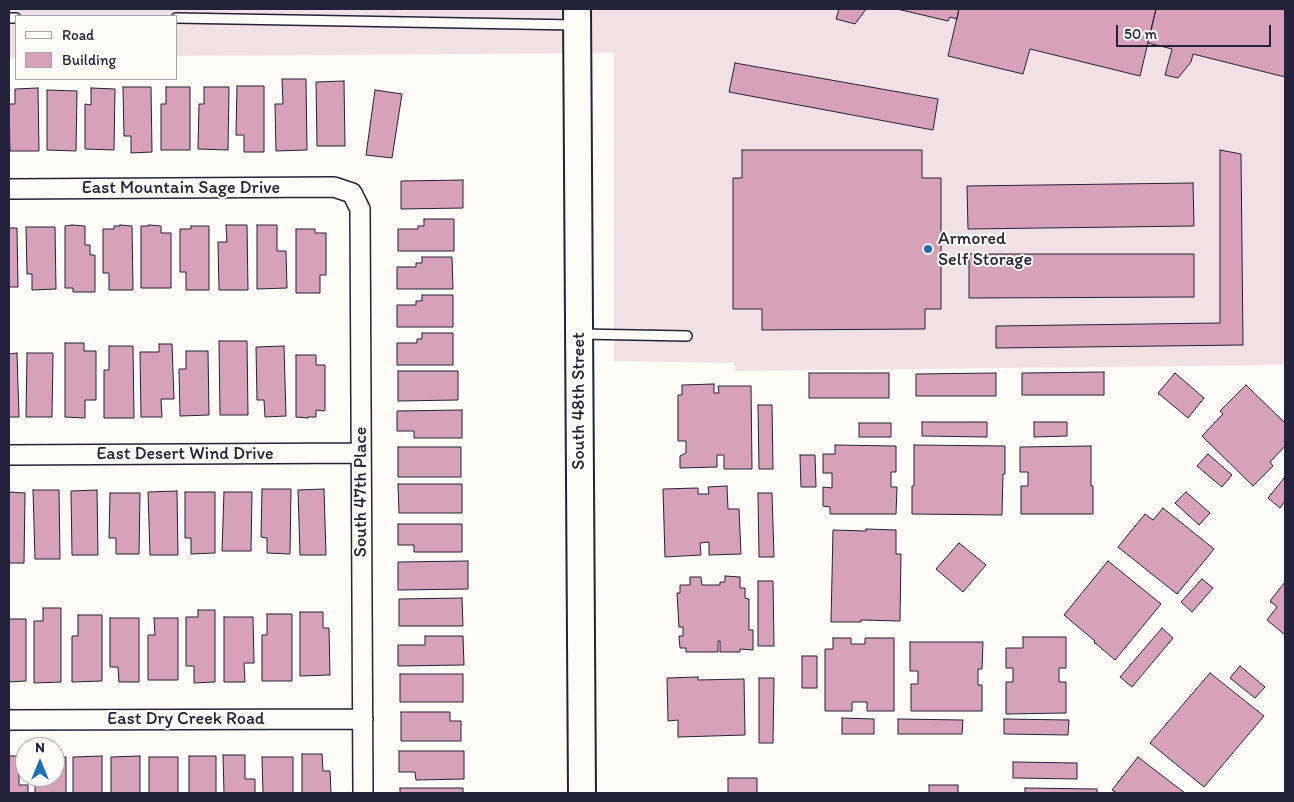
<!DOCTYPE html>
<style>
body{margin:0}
#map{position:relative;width:1294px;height:802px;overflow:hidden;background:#fdfcf7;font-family:Itim,sans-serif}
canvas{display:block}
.frame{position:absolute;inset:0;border:10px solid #22223b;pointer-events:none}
.legend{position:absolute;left:15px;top:15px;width:162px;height:65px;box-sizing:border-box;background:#fdfcf7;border:1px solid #a5a5ac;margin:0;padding:6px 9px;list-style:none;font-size:15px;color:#22223b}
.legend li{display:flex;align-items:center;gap:10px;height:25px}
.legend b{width:25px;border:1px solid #a5a5ac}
.north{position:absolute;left:15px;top:737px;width:50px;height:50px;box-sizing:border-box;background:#fdfcf7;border:1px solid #a5a5ac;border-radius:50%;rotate:0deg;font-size:14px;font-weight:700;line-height:20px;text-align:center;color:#22223b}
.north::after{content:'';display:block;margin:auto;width:18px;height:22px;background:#1f6fb2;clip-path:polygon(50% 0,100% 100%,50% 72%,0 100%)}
.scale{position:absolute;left:1116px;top:25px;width:155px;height:22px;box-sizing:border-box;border:2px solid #22223b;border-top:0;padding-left:6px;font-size:15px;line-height:18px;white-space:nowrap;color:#22223b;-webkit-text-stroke:4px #fdfcf7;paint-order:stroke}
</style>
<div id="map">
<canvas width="1294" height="802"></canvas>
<div class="frame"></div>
<ul class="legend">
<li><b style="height:6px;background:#fdfcf7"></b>Road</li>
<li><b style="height:14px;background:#d7a1b9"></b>Building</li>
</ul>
<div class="north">N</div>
<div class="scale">50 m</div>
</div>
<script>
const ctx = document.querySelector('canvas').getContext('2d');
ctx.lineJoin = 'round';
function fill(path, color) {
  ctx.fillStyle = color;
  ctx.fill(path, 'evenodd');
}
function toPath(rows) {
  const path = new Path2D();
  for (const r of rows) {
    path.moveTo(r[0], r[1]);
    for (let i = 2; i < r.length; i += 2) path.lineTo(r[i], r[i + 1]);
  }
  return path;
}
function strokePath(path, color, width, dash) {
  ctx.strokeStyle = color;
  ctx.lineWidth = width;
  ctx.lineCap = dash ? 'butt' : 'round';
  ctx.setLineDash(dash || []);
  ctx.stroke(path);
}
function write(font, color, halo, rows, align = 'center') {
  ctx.font = font + ' Itim,sans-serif';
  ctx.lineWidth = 4;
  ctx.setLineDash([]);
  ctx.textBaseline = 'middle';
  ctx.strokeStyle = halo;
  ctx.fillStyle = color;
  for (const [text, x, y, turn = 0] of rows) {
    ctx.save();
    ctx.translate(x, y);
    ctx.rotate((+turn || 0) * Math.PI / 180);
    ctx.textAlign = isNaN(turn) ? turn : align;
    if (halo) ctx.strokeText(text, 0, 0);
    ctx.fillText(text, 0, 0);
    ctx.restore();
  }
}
const built = toPath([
 [9,9,1285,9,1285,365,735,371,734,363,614,361,614,53,176,56,176,16,16,16,16,58,9,58]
]);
const building = toPath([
 [839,9,866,9,855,24,836,19,839,9],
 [897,9,959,9,957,19,950,17,948,21,897,9],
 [959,9,1156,9,1140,76,1030,49,1023,74,948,56,959,9],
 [1156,9,1285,9,1285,77,1193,54,1191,62,1178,78,1165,75,1172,49,1148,43,1156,9],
 [735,63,938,99,933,130,729,92,735,63],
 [282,79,306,79,307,150,276,151,275,104,283,104,282,79],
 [344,81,345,146,317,146,316,82,344,81],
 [237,86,264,86,264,152,244,152,244,135,236,135,237,86],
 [123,87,151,87,152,152,131,153,131,136,124,136,123,87],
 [166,87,190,87,190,150,161,150,161,104,166,104,166,87],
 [204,87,229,87,228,150,198,149,199,104,204,104,204,87],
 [38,88,39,151,10,151,9,104,15,104,15,89,38,88],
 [91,88,115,89,114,150,85,149,85,104,91,105,91,88],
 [47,90,77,91,76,151,47,150,47,90],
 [375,90,402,94,392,158,366,155,375,90],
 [742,150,922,150,922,178,941,178,941,309,925,309,925,329,762,330,762,309,733,309,733,178,742,178,742,150],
 [1220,150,1241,154,1243,345,996,348,996,326,1220,323,1220,150],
 [463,180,463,208,401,209,401,181,463,180],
 [1193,183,1194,226,968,229,967,186,1193,183],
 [424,219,454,219,454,251,398,251,398,229,418,229,418,226,424,226,424,219],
 [72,225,85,226,85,245,90,245,90,255,95,255,95,292,73,292,73,288,65,288,65,226,72,225],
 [120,225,132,226,133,290,109,290,109,273,103,273,103,229,114,229,114,226,120,226,120,225],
 [149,225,161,226,161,233,171,233,171,288,141,288,141,226,149,226,149,225],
 [226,225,247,225,248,290,219,290,218,242,227,242,226,225],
 [257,225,277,225,277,251,286,251,287,288,257,289,257,225],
 [191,226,209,226,209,290,186,290,186,272,180,272,180,229,191,229,191,226],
 [26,227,55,227,56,289,32,290,32,274,27,274,26,227],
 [9,228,17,228,18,287,9,287,9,228],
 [296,229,315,229,315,233,326,233,326,275,320,275,320,293,296,293,296,229],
 [969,254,1194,254,1194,297,969,298,969,254],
 [422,257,452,257,453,289,397,289,397,267,416,267,416,263,422,263,422,257],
 [422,295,453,295,453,327,397,327,397,305,416,305,416,301,422,301,422,295],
 [422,333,453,333,453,365,397,365,397,343,417,343,417,339,422,339,422,333],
 [219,341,247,341,248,415,220,415,219,341],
 [65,343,84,343,84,351,96,351,96,400,85,400,85,418,65,417,65,343],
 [159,344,172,344,174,399,161,399,162,417,141,417,140,352,159,352,159,344],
 [109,346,133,346,134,418,104,418,104,370,109,370,109,346],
 [284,346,286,416,265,417,264,400,257,400,256,347,284,346],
 [186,351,208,351,209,415,180,416,179,369,186,369,186,351],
 [17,353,19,417,9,417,9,354,17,353],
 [27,353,53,353,52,417,26,417,27,353],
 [296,355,316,355,316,365,325,365,325,410,324,411,316,410,316,417,308,417,308,418,296,417,296,355],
 [398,371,458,371,458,400,398,401,398,371],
 [1104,372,1104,395,1022,395,1022,373,1104,372],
 [809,373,889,373,889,398,809,398,809,373],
 [996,373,996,396,916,396,916,374,996,373],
 [1175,373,1204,398,1188,418,1158,393,1175,373],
 [714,384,714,393,719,393,718,386,751,386,752,469,724,469,724,455,717,455,717,467,680,468,680,456,686,453,686,441,678,441,678,395,682,395,682,385,714,384],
 [1246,385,1285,423,1285,446,1270,462,1273,466,1253,486,1202,436,1223,414,1220,411,1246,385],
 [758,405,772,405,773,469,759,469,758,405],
 [462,410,462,438,414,438,414,431,397,431,397,411,462,410],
 [922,422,987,422,987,437,922,436,922,422],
 [1034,422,1067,422,1067,436,1034,437,1034,422],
 [859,423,891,423,891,437,859,437,859,423],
 [835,445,896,446,896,472,891,472,891,487,897,487,896,514,830,514,830,507,823,506,823,487,832,488,832,473,823,473,823,454,835,454,835,445],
 [914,445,1005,446,1005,474,1003,474,1002,515,912,514,912,486,914,486,914,445],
 [1091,446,1091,486,1093,486,1093,514,1021,514,1021,486,1028,486,1028,472,1020,472,1020,447,1091,446],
 [398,447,461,447,461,477,398,477,398,447],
 [1208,454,1232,475,1222,487,1197,466,1208,454],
 [800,455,815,455,816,487,801,487,800,455],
 [1285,477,1285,501,1280,508,1268,498,1285,477],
 [398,484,462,484,462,513,399,513,398,484],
 [727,486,728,509,739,509,741,554,709,555,709,542,700,543,701,555,665,557,663,489,698,488,698,494,709,494,708,487,727,486],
 [262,489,291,489,290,554,267,553,267,538,261,537,262,489],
 [324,489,326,555,300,555,298,490,324,489],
 [33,490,59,490,60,559,35,559,33,490],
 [97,490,98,555,72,555,71,491,97,490],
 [177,491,178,555,150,555,148,492,177,491],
 [9,492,25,493,24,563,9,563,9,492],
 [185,492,215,492,215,553,191,554,191,538,185,538,185,492],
 [224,492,252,492,251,551,222,551,224,492],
 [1186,492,1210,513,1199,525,1175,503,1186,492],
 [110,493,140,493,139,554,116,554,116,538,109,538,110,493],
 [758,493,772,493,774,557,759,557,758,493],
 [1163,508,1214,549,1177,594,1118,547,1145,514,1153,520,1163,508],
 [398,524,462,524,462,552,414,552,414,545,398,545,398,524],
 [866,529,896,530,896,554,901,554,900,621,861,620,861,622,831,622,833,530,866,531,866,529],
 [959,543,986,565,963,592,936,569,959,543],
 [468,561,468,589,398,590,398,562,468,561],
 [1108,561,1161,604,1115,660,1094,642,1095,641,1064,615,1108,561],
 [725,576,740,577,740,588,745,588,745,598,749,599,749,630,753,630,753,650,740,649,740,652,720,652,720,641,718,641,718,652,686,652,686,648,680,648,679,636,683,636,683,627,679,627,677,593,680,593,680,585,690,585,690,577,701,577,702,585,720,585,720,582,725,582,725,576],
 [1202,579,1213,588,1192,612,1181,602,1202,579],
 [758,581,773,581,774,646,758,646,758,581],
 [1285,582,1285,635,1267,620,1277,607,1270,601,1285,582],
 [462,598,463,626,399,626,399,599,462,598],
 [43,608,61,608,61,682,34,683,34,621,43,621,43,608],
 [198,610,215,610,215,682,194,683,194,666,186,666,186,617,198,617,198,610],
 [300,612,323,612,323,628,329,628,330,675,300,676,300,612],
 [267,614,292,614,292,681,262,681,262,635,267,635,267,614],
 [78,615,102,615,102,681,72,682,72,636,78,636,78,615],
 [224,617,253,617,254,663,244,663,245,682,224,682,224,617],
 [110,618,139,618,139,682,119,682,118,667,110,667,110,618],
 [154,618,178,618,178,680,148,680,148,635,155,635,154,618],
 [9,619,26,619,26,681,9,682,9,619],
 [1162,628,1173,638,1132,687,1120,677,1162,628],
 [425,636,463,636,464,665,398,666,398,645,425,645,425,636],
 [1023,637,1066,637,1066,668,1059,668,1059,682,1066,682,1066,713,1006,714,1006,682,1013,682,1013,668,1006,668,1006,648,1023,648,1023,637],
 [833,638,851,638,851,644,865,644,865,638,894,638,894,711,867,711,867,702,852,702,852,711,825,711,825,649,833,649,833,638],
 [910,642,983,642,982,669,978,669,978,685,982,685,982,711,911,711,911,684,918,684,918,671,910,671,910,642],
 [802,656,817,656,817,688,802,688,802,656],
 [1240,666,1265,687,1255,698,1230,678,1240,666],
 [1210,673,1264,716,1204,787,1150,743,1210,673],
 [400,674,463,674,463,702,400,702,400,674],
 [698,677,698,680,744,679,745,735,678,737,678,720,668,721,667,678,698,677],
 [759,678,774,678,773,743,759,743,759,678],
 [401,712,450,712,450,721,461,721,461,741,401,741,401,712],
 [842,718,874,719,874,734,842,734,842,718],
 [898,719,963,720,962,734,898,734,898,719],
 [1004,719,1069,720,1068,735,1004,734,1004,719],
 [399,751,464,751,464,779,416,780,415,772,399,772,399,751],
 [302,754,322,754,323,771,330,771,331,793,302,793,302,754],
 [223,755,245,755,245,779,255,779,255,793,224,793,223,755],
 [9,756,19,756,19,785,28,785,28,793,9,793,9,756],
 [102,756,102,793,73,793,73,757,102,756],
 [140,756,140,793,111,793,111,757,140,756],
 [189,756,216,756,216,793,189,793,189,756],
 [55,757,66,757,66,793,35,793,35,777,55,777,55,757],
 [149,757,178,757,178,793,149,793,149,757],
 [262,757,293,757,293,793,263,793,262,757],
 [1138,757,1173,784,1185,793,1117,793,1112,790,1138,757],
 [1013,762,1077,763,1077,779,1013,778,1013,762],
 [728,778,757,778,757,793,728,793,728,778],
 [929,785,958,785,958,793,929,793,929,785],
 [400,788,463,788,463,793,400,793,400,788],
 [1025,788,1097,789,1097,793,1025,793,1025,788]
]);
const lane = toPath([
 [9,18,16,18],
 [176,18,576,25],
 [580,334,687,336]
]);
const street = toPath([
 [9,189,334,187,352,193,360,209,363,793],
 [9,455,361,453],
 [9,720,363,719]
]);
const secondary = toPath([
 [577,9,582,793]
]);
const markers = [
 [928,249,5,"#1f6fb2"]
];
const streetNames = [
 ["East Mountain Sage Drive",181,188],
 ["South 48th Street",579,401,-90],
 ["East Desert Wind Drive",185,454],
 ["South 47th Place",361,492,-90],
 ["East Dry Creek Road",186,719]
];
const poiNames = [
 ["Armored",938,239],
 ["Self Storage",938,260]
];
fill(built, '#f2e1e4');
fill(building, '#d7a1b9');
strokePath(building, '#22223b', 1);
strokePath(lane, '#22223b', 12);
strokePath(street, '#22223b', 22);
strokePath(secondary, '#22223b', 30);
strokePath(lane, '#fdfcf7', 9);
strokePath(street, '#fdfcf7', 19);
strokePath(secondary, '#fdfcf7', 26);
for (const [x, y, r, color] of markers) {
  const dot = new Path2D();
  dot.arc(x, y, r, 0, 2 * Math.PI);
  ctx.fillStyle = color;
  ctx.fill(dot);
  strokePath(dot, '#fdfcf7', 2);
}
write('18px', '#22223b', '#fdfcf7', streetNames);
write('18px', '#22223b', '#fdfcf7', poiNames, 'left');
</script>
